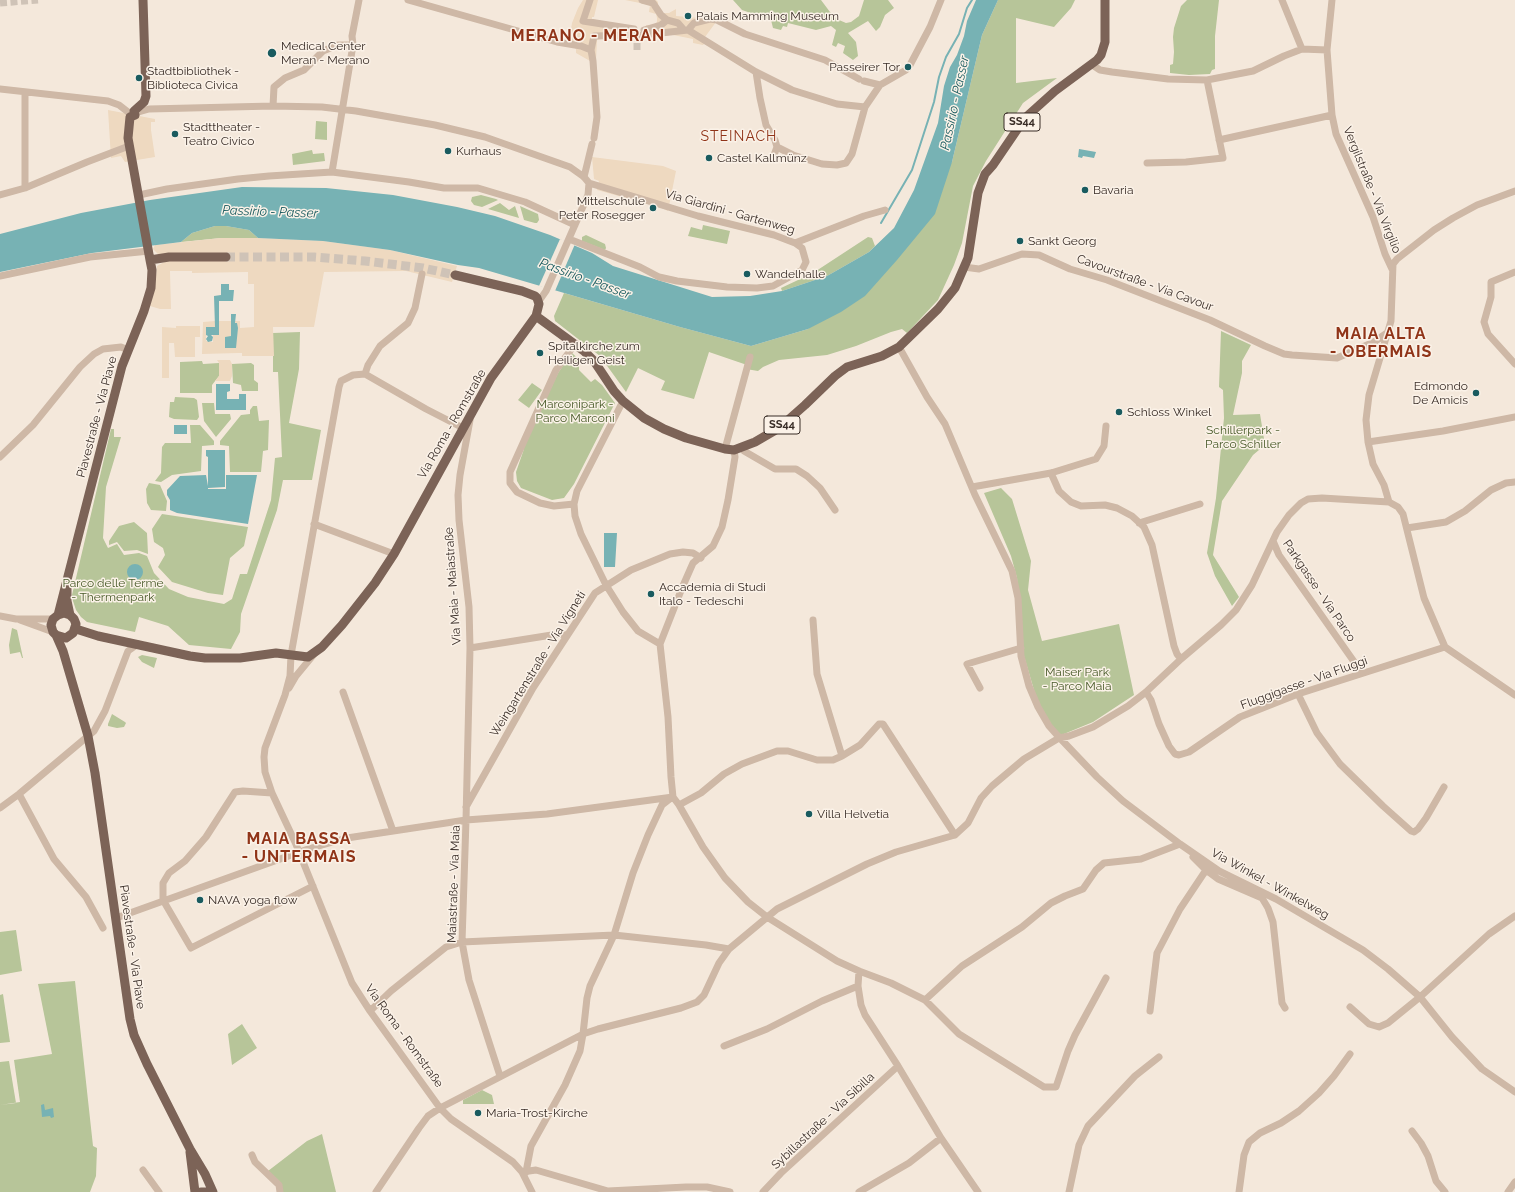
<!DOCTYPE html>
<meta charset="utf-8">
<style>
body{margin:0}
canvas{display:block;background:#f4e8db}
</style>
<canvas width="1515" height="1192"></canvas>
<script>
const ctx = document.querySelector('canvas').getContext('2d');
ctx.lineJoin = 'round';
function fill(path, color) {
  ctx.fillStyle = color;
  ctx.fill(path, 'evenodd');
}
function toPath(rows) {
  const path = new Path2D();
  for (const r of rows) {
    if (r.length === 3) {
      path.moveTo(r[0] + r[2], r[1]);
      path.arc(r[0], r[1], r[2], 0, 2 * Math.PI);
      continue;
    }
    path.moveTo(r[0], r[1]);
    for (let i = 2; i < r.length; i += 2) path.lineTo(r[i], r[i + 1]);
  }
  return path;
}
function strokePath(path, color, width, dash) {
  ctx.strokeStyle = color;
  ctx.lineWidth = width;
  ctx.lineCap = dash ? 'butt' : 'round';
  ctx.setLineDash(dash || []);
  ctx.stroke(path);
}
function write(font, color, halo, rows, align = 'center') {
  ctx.font = font + ' Raleway,sans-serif';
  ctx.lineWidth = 3;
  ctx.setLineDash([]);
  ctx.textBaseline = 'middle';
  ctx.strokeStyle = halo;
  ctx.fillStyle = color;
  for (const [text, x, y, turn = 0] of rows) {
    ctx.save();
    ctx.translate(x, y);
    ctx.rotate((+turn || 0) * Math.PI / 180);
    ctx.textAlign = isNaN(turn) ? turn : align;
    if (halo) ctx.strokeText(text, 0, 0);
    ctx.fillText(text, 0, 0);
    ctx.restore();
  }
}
const green = toPath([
 [733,0,821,0,833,16,839,20,846,23,851,22,859,16,864,0,888,0,894,8,885,15,880,27,876,31,868,21,848,33,856,42,858,56,853,60,843,53,845,46,838,43,836,47,832,45,836,30,831,26,816,30,788,23,787,27,783,26,781,30,773,28,771,20,742,10],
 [998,0,1075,0,1071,8,1054,27,1016,18,1016,83,1057,78,1023,103,986,161,973,186,962,243,954,265,938,300,907,333,902,329,891,332,856,346,827,355,779,360,763,367,758,371,746,369,747,365,709,352,694,399,661,390,665,381,638,368,626,392,600,356,555,321,554,316,564,293,680,327,751,346,808,329,952,162,982,35],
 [1187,0,1219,0,1215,36,1215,69,1212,70,1210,74,1189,75,1170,73,1170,65,1173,64,1174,52,1173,37,1174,28,1181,6],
 [316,121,327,122,327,140,315,139],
 [312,150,313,154,324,153,325,161,293,165,292,154],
 [481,195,496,199,498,200,482,207,474,205,471,201,472,197],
 [500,203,509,210,515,206,519,218,488,209],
 [520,206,538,214,539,220,537,223,535,223,524,220],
 [703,225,730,231,727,244,688,236,691,227,702,230],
 [215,226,226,226,249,230,258,238,221,238,181,242,192,233],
 [586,235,605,244,606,248,605,250,582,241,582,237],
 [868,237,872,238,875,246,869,252,827,276,782,291,781,288,813,273],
 [1221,331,1251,345,1242,361,1242,373,1233,415,1260,414,1265,445,1253,455,1222,501,1213,555,1239,597,1232,606,1215,576,1207,553,1216,498,1224,418,1223,390,1219,387],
 [300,332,299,369,289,423,321,430,312,480,283,480,277,510,241,614,240,632,231,649,189,645,168,626,139,617,135,632,87,622,81,617,76,610,73,601,72,595,111,429,114,429,114,437,121,437,106,487,103,538,108,548,117,544,124,555,139,553,147,556,154,573,169,589,188,597,224,604,232,599,240,574,247,574,271,500,275,458,282,457,278,372,273,372,273,333],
 [572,353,582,362,579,365,579,370,591,382,595,379,602,385,615,403,574,484,564,498,552,500,521,488,517,481,516,472,524,449,523,448,558,373],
 [202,361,203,364,219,363,219,376,212,385,212,393,180,393,180,362],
 [251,363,254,365,254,380,258,383,258,391,242,391,241,385,233,383,232,364],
 [532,383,542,390,529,408,518,400],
 [175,397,194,398,197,400,199,417,197,420,174,419,169,417,170,402,174,402],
 [202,403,214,403,215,414,230,414,231,419,216,437,204,421],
 [253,406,257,406,259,421,269,420,268,450,263,451,261,472,230,472,229,446,220,445,220,441,241,415,250,414,250,410],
 [190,425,200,425,214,441,214,445,202,446,201,471,172,475,161,482,155,481,161,473,162,447,165,443,191,443],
 [149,483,160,485,167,501,166,511,151,510,147,503,146,489],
 [1001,488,1012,499,1031,561,1028,590,1042,641,1119,624,1134,695,1093,722,1059,736,1039,707,1024,656,1017,578,1011,556,984,493],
 [162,514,248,527,244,546,230,558,223,595,208,593,172,582,158,567,165,555,163,548,154,542,152,529],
 [134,522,147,533,148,554,137,550,124,551,117,542,109,545,109,541,119,526],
 [12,628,17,630,23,658,22,658,20,652,10,654,9,645],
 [142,655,157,658,154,668,142,662,138,657],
 [112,714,125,722,126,723,124,727,117,728,108,726,108,724],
 [16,930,22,971,0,975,0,932],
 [75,981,93,1146,97,1148,96,1176,90,1192,0,1192,0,1105,20,1102,14,1060,52,1054,38,984],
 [3,994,10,1042,0,1043,0,995],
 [242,1024,257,1048,232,1065,228,1034],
 [9,1061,16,1103,0,1105,0,1062],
 [482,1090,492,1095,494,1104,463,1104,463,1100],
 [322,1134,336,1192,283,1192,268,1171,307,1141]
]);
const plaza = toPath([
 [583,0,598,0,594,17,592,17,592,19,626,27,634,33,643,34,646,25,654,25,657,22,657,18,656,14,649,12,650,5,625,0,656,0,658,2,658,8,662,13,669,13,676,9,676,16,701,18,702,13,719,18,705,37,705,43,703,45,693,43,693,39,673,35,616,39,601,39,597,40,596,61,590,61,576,53,576,49,569,41,572,23,578,8],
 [108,110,155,119,155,122,151,122,151,130,155,157,125,162,121,156,111,158],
 [592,157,663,166,676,171,668,211,662,208,597,190,599,181,594,179],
 [221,238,258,238,323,241,390,250,457,266,452,282,406,271,324,272,314,327,273,327,274,356,242,356,242,353,239,353,202,354,203,322,215,321,215,327,206,328,206,341,213,342,213,335,219,335,219,321,231,321,231,336,225,348,237,337,235,321,240,321,240,328,254,327,254,284,248,284,248,272,192,273,192,271,170,271,171,309,160,309,150,306,155,285,157,266,166,261,166,254,158,254,153,249,155,245],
 [176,326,200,326,200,337,195,337,195,357,175,357,174,343,169,343,169,378,162,378,162,327,176,328],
 [217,360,230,360,232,364,232,376,230,381,215,381,219,376,219,363]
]);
const water = toPath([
 [976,0,998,0,982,35,952,162,935,214,897,260,865,296,841,312,808,329,751,346,680,327,479,268,458,265,390,250,323,241,258,238,249,230,226,226,215,226,192,233,181,242,92,253,0,272,0,234,81,213,150,200,242,187,326,188,393,195,457,207,495,216,550,235,592,253,613,266,712,297,750,296,782,291,827,276,869,252,894,228,914,190,938,123,944,86,950,67,957,55,964,36,967,21],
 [1079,149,1096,152,1094,158,1083,156,1082,158,1078,157],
 [221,284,229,284,229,290,234,290,233,301,219,301,219,335,211,335,213,337,212,341,208,342,206,339,208,336,206,335,206,327,215,327,214,296,221,295],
 [231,314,236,314,235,323,237,323,238,328,236,348,225,348,225,337,231,336],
 [216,384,230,384,230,391,227,392,227,399,239,399,239,394,246,394,246,410,216,410],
 [174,425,187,425,187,434,174,434],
 [206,450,225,450,225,487,208,488,208,489,226,489,226,475,257,475,248,524,177,513,170,510,170,500,167,495,167,490,180,476,206,475,208,486,208,457,206,456],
 [604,533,617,533,615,567,604,567],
 [135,572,8],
 [44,1104,45,1110,53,1108,54,1117,51,1118,50,1116,42,1117,41,1105]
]);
const pier = toPath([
 [560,239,575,244,555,291,539,286]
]);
const stream = toPath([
 [881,223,912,170,934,102,939,77,946,57,959,34,967,8,972,0]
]);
const minorTunnel = toPath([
 [0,3,38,0],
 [637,50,637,38]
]);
const majorTunnel = toPath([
 [226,257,314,257,365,261,423,268,455,275]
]);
const minor = toPath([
 [408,0,557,42,581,46,591,50],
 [590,0,583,21,634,29],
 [642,0,653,3,661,15,667,20,678,23,684,30],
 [1282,0,1302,49],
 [1332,0,1327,50,1332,115,1336,134,1373,217,1385,254,1392,269],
 [644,30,661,25,667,20],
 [688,30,756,72,792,90,837,104,865,107],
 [688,30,694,23,710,19,717,20,745,34,825,60,859,79],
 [1091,64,1100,70,1112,72,1168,79,1207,80,1253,71,1284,56,1302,49,1327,50],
 [910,65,930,27,941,0],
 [756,72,760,98,766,125,775,140,777,147,774,155],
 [864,81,880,85],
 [0,89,108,101,119,105,128,112],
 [273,106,274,87,285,78,304,70,323,51,338,45,353,45],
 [135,113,149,109,273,106,322,107,356,111,435,125,485,137,570,167,584,177,589,183,588,195,546,291,539,301],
 [594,138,597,117,593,61,591,50,594,36,643,35,688,30],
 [1219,140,1332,115],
 [777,147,793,155,822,164,837,165,846,163,852,154,865,107,880,85,906,70],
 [1147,163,1186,162,1223,158,1207,80],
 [332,172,353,45,352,36,359,0],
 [584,177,592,144],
 [589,183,698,216,774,235,795,243,864,216,885,210],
 [25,188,25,92],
 [0,195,25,188,87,162,129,146],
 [139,195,167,189,238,179,269,176,332,172,409,182,444,188,478,188,525,202,575,225],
 [569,239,640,267,659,277,677,281,727,287,757,288,773,286,802,270,806,262,802,248,795,243],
 [964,267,979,269,1022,254,1039,255,1070,269,1107,280,1210,320,1265,346,1284,354,1292,355,1337,358,1374,342,1387,333],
 [1515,272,1491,282,1491,297,1484,322,1488,334,1515,364],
 [0,276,90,257,149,251],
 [899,347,927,397,945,424,975,495,1012,571,1018,598,1021,656,1029,686,1038,707,1049,726,1057,735,1097,777,1123,801,1180,844,1219,871,1276,899,1363,950,1388,969,1420,997,1452,1037,1482,1069,1515,1092],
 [365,374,353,375,341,381,339,387,291,655,290,676,285,695,265,748,264,757,265,772,272,793,295,842,352,983,370,1011,440,1108,451,1119,513,1162,522,1172,532,1192],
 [365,374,368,365,380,346,408,323,415,308,422,274],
 [365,374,426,409,463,428],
 [623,401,577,491,574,504,575,516,581,534,606,585,623,612,638,631,660,644],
 [470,420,460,475,458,495,459,520,469,607,470,648,466,820,462,942,469,980,500,1076],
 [1368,442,1443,431,1515,417],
 [742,448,744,451,775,469,796,469,807,476,820,488,835,510],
 [725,449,750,357],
 [734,450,735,457,728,500,722,527,713,546,693,563,682,588,660,644,668,717,671,777,673,797,679,805,703,847,725,878,748,902,767,917,837,961,859,971,891,983,925,1000,959,1034,1044,1087,1056,1087,1068,1051,1075,1035,1106,978],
 [0,457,33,425,80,367,94,354,103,349,121,347,128,350],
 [1051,473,1059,491,1071,502,1081,506,1105,505,1117,508,1132,516,1144,527,1152,545,1174,646,1177,654,1181,659],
 [972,487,1051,473,1096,459,1104,446,1106,426],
 [1389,502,1384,485,1373,464,1368,442,1366,420,1369,395,1391,321,1393,264,1397,259,1434,230,1453,218,1477,205,1515,191],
 [574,504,554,506,540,503,517,492,510,483,510,472,556,370,575,344],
 [1139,523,1200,504],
 [314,524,394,554],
 [1407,528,1446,522,1465,511,1491,490,1506,483,1515,482],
 [1273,541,1279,555,1362,673],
 [0,616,16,619,53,619],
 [20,620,53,632],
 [470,648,558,634,567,635],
 [289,688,296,676,315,653],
 [980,688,967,664,1021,648],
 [343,692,393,831],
 [1146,692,1151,700,1159,724,1169,746,1175,754,1179,755,1189,752,1240,717,1298,694,1445,647],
 [1298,694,1317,733,1340,764,1383,806,1411,831,1414,832,1418,829,1426,818,1444,787],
 [842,756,860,745,879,724,883,724,955,835],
 [272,793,243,791,235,792,206,837,185,861,169,873,163,883,163,900,191,948,313,886],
 [19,794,54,859,86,897,103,928],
 [679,805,701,793,724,774,742,764,777,751,788,751,817,760,833,760,842,756,817,674,813,620],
 [466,807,533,688,595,593,631,570,670,554,683,552,693,553,701,558],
 [0,808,19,794,94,731,105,711,128,651,138,644],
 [1193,857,1206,870,1218,879,1262,898,1268,908,1273,922,1282,1003,1285,1008],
 [116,918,308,849,347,838,466,820,547,814,673,797],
 [859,971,858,986,861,1005,865,1015,898,1066,941,1138,978,1192],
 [925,1000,962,966,1022,927,1051,903,1065,896,1083,889,1096,870,1104,863,1141,859,1180,844],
 [1350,1007,1369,1024,1379,1027,1388,1023,1420,997,1489,934,1515,916],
 [370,1011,391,991,446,947,462,942,614,935,706,945,729,949],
 [1150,1011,1157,953,1180,909,1206,870],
 [724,1046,767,1029,822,1001,858,986],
 [1412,1131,1421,1143,1428,1156,1436,1181,1445,1192],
 [252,1155,255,1162,279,1185,280,1192],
 [143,1170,159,1192],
 [522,1172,536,1170,608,1191,686,1187,707,1187,730,1192],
 [526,1172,531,1146,565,1085,580,1051,583,1034,587,998,590,986,614,935,633,873,648,835,662,805,671,798],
 [376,1192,419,1128,428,1116,440,1108,583,1034,598,1029,681,1008,697,1002,704,995,719,963,729,949,777,909,867,864,896,852,955,835,968,823,981,798,992,786,1024,759,1059,738,1069,736,1093,727,1128,706,1146,692,1181,659,1221,625,1236,610,1252,585,1277,532,1289,515,1301,503,1308,499,1322,498,1389,502,1398,507,1403,514,1424,598,1445,647,1515,695],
 [763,1192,781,1173,898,1066],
 [859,1192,909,1163,941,1138],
 [1069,1192,1079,1145,1088,1126,1135,1076,1159,1057],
 [1239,1192,1244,1155,1249,1142,1260,1133,1281,1123,1299,1111,1319,1093,1334,1076,1350,1054],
 [1508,1192,1515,1182]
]);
const major = toPath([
 [134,111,144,102,146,96,143,0],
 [150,260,169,257,226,257],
 [536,316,584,351,594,361,614,391,623,401,644,418,664,429,686,438,725,449,734,450,755,442,779,428,805,405,835,376,847,367,882,356,899,347,938,309,955,288,968,258,978,193,985,174,993,165,1025,118,1055,91,1097,60,1101,55,1105,42,1105,0],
 [67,588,67,601,70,615],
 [58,615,122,366,144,311,151,288,152,270,150,260,128,138,130,117,135,115,134,111],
 [76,629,98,636,190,656,205,658,240,658,276,653,308,657,322,647,342,625,375,583,394,554,491,378,536,316,539,304,537,298,535,296,522,291,455,275],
 [56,635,66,638,73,633,76,624,74,619,70,615,64,613,58,615,53,619,51,625,53,632,56,635,63,651,88,736,95,773,130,1019,134,1035,147,1064,190,1149,205,1174,213,1192],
 [190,1152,195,1192],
 [201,1192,206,1192]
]);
const markers = [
 [688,16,4,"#195b5f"],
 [272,53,5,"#195b5f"],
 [908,67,4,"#195b5f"],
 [139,78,4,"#195b5f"],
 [175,134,4,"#195b5f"],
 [448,151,4,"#195b5f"],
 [709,158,4,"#195b5f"],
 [1085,190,4,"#195b5f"],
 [653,208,4,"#195b5f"],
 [1020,241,4,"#195b5f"],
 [747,274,4,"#195b5f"],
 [540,353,4,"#195b5f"],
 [1476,393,4,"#195b5f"],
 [1119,412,4,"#195b5f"],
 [651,594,4,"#195b5f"],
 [809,814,4,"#195b5f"],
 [200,900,4,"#195b5f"],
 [478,1113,4,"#195b5f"]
];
const shields = [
 [1022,122,36],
 [782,425,36]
];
const shieldNames = [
 ["SS44",1022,122],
 ["SS44",782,425]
];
const poiNames = [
 ["Palais Mamming Museum",696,16],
 ["Medical Center",281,46],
 ["Meran - Merano",281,60],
 ["Passeirer Tor",900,67,"right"],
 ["Stadtbibliothek -",147,71],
 ["Biblioteca Civica",147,85],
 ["Stadttheater -",183,127],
 ["Teatro Civico",183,141],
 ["Kurhaus",456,151],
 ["Castel Kallmünz",717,158],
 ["Bavaria",1093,190],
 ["Mittelschule",645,201,"right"],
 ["Peter Rosegger",645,215,"right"],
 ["Sankt Georg",1028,241],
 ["Wandelhalle",755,274],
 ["Spitalkirche zum",548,346],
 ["Heiligen Geist",548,360],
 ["Edmondo",1468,386,"right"],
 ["De Amicis",1468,400,"right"],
 ["Schloss Winkel",1127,412],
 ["Accademia di Studi",659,587],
 ["Italo - Tedeschi",659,601],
 ["Villa Helvetia",817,814],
 ["NAVA yoga flow",208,900],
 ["Maria-Trost-Kirche",486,1113]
];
const streetNames = [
 ["Vergilstraße - Via Virgilio",1372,190,68],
 ["Via Giardini - Gartenweg",730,212,16],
 ["Cavourstraße - Via Cavour",1145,283,20],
 ["Piavestraße - Via Piave",97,417,-75],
 ["Via Roma - Romstraße",452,424,-60],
 ["Via Maia - Maiastraße",453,586,-94],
 ["Parkgasse - Via Parco",1319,591,56],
 ["Weingartenstraße - Via Vigneti",538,664,-58],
 ["Fluggigasse - Via Fluggi",1304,683,-20],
 ["Maiastraße - Via Maia",454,884,-88],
 ["Via Winkel - Winkelweg",1270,884,29],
 ["Piavestraße - Via Piave",132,947,82],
 ["Via Roma - Romstraße",404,1036,54],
 ["Sybillastraße - Via Sibilla",823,1121,-43]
];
const parkNames = [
 ["Marconipark -",575,404],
 ["Parco Marconi",575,418],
 ["Schillerpark -",1243,430],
 ["Parco Schiller",1243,444],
 ["Parco delle Terme",113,583],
 ["- Thermenpark",113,597],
 ["Maiser Park",1077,672],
 ["- Parco Maia",1077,686]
];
const waterNames = [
 ["Passirio - Passer",955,103,-78],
 ["Passirio - Passer",270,212,2],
 ["Passirio - Passer",585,279,20]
];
const quarterNames = [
 ["STEINACH",739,137]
];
const districtNames = [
 ["MERANO - MERAN",588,36],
 ["MAIA ALTA",1381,334],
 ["- OBERMAIS",1381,352],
 ["MAIA BASSA",299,839],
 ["- UNTERMAIS",299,857]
];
fill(green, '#b7c599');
fill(plaza, '#eed9c0');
fill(water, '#77b2b4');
fill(pier, '#f4e8db');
strokePath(stream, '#77b2b4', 2);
strokePath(minorTunnel, '#cfc3b7', 7, [7, 3.5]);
strokePath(majorTunnel, '#cfc3b7', 9, [9, 4.5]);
strokePath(minor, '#ceb8a6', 7);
strokePath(major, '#7c6357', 9);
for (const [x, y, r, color] of markers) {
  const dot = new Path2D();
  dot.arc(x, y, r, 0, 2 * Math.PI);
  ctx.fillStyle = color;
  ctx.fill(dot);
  strokePath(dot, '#fbf2e8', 1.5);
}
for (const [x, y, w] of shields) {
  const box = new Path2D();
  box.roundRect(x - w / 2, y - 9, w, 18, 3);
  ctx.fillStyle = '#fbf2e8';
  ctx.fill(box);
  strokePath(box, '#392d27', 1);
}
write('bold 11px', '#392d27', null, shieldNames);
write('12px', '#392d27', '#fbf2e8', poiNames, 'left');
write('12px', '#392d27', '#fbf2e8', streetNames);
write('12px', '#485a29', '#fbf2e8', parkNames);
write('italic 13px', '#195b5f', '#fbf2e8', waterNames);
ctx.letterSpacing = '1px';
write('14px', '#903418', '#fbf2e8', quarterNames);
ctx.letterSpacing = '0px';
ctx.letterSpacing = '1px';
write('bold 16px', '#903418', '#fbf2e8', districtNames);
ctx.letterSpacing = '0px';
</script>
